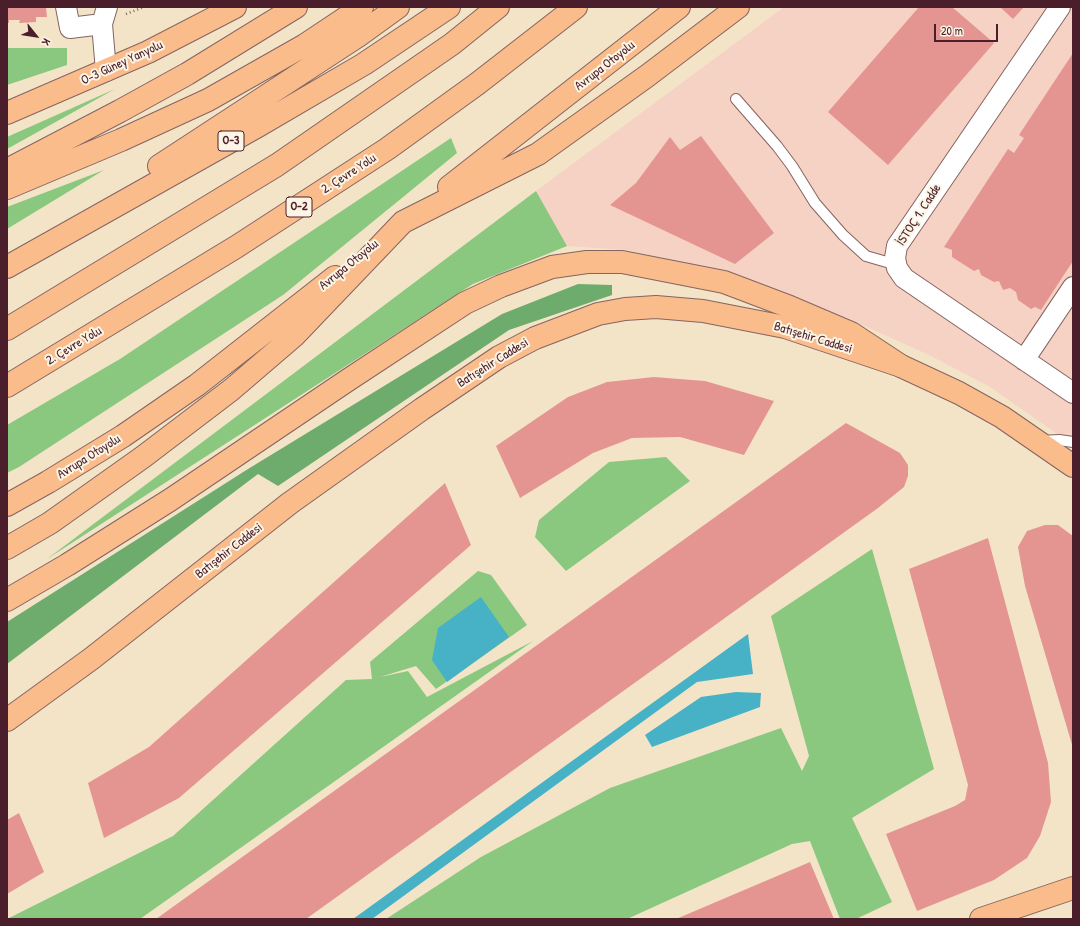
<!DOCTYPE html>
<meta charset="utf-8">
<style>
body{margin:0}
#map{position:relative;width:1080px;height:926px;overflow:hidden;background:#f3e4c8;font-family:"Patrick Hand",sans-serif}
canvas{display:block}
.frame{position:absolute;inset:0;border:8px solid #4a1f2b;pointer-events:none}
.north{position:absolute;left:16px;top:16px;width:40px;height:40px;-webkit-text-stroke:3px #fcf5e5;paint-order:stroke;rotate:120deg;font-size:11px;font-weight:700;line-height:16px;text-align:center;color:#4a1f2b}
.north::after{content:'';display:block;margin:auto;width:14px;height:18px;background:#4a1f2b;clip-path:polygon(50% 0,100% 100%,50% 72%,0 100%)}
.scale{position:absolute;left:934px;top:24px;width:64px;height:18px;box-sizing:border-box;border:2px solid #4a1f2b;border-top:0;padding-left:5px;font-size:12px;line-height:14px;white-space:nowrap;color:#4a1f2b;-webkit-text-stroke:3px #fcf5e5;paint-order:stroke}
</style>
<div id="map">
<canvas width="1080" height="926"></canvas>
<div class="frame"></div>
<div class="north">K</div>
<div class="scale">20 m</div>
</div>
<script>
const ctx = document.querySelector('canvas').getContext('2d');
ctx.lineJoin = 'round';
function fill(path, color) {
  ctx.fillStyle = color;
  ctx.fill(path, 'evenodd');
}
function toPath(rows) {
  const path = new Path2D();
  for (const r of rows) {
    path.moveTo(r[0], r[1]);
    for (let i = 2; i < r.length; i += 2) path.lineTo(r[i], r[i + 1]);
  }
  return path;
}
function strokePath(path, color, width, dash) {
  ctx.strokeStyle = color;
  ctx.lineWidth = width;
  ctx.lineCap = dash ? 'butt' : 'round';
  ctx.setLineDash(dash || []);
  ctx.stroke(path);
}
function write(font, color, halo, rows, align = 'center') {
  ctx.font = font + ' "Patrick Hand",sans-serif';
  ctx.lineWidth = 4;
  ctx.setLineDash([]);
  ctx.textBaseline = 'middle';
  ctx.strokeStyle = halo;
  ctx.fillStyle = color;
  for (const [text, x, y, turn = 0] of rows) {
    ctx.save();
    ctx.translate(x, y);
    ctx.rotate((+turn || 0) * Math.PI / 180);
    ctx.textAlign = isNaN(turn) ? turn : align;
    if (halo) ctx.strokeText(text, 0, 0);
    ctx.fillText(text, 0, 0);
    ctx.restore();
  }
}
const built = toPath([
 [784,7,1073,7,1073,445,990,387,929,355,847,318,725,272,626,250,567,246,536,191]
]);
const green = toPath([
 [7,48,67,48,67,65,7,85],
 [115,89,7,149,7,137],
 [451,138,457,153,283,295,19,467,7,473,7,425,120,359],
 [104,170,7,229,7,207],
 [536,191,567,246,473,284,47,559],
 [666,457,690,481,566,571,535,537,539,520,609,462],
 [872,549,934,769,852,818,892,902,856,919,840,919,810,841,792,844,627,919,386,919,481,857,610,788,781,728,802,771,809,756,771,616],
 [478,571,491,575,527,625,436,689,416,666,380,677,408,671,427,697,533,641,140,919,7,919,173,836,346,680,372,679,370,662]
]);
const forest = toPath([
 [578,284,612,285,612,295,509,330,278,486,258,474,7,664,7,622,248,469,502,314]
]);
const water = toPath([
 [481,597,509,637,447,682,432,660,438,628],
 [748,634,753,674,697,682,372,919,353,919],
 [736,692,761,693,760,707,652,747,645,735,701,697]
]);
const building = toPath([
 [7,7,46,7,47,17,36,17,36,22,19,23,20,20,9,20,9,23,7,23],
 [919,7,952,7,994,43,888,165,828,112],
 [1000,7,1024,7,1013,19],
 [1073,53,1073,261,1041,310,1035,307,1031,309,1018,300,1016,292,1010,288,1003,290,999,281,994,282,981,275,979,269,974,271,952,257,952,250,944,247,1008,149,1014,153,1024,138,1019,135],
 [701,136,774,233,735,264,610,205,636,183,670,137,680,150],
 [654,377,705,381,774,401,744,455,680,437,632,438,593,453,520,498,496,446,568,397,607,382],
 [846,423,900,453,908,465,908,476,904,487,878,508,306,919,156,919],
 [445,483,471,545,179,798,104,838,88,783,149,747],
 [1045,525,1058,525,1073,536,1073,748,1025,586,1018,547,1027,531],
 [988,538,1048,763,1051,802,1040,836,1027,858,994,880,917,911,886,834,955,806,965,800,968,785,909,569],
 [19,813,44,872,7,894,7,820],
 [810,862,834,919,676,919]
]);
const path = toPath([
 [126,14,144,7]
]);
const lane = toPath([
 [736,99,777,146,792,166,815,203,843,235,866,256,897,265],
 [1041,441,1059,440,1073,442]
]);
const street = toPath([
 [66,7,70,28,102,24,107,7],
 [1060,7,897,246,895,258,897,268,904,278,1073,393],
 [102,24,106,71],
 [1024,360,1073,287]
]);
const primary = toPath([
 [7,720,91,659,290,503,422,409,499,357,535,338,598,314,625,309,656,307,703,311,785,327,901,366,959,393,1002,417,1073,466],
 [981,919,1073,888]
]);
const highway = toPath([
 [7,113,148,52,235,7],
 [159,166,358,36,398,7],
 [7,170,120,111,187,74,296,7],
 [449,187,679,7],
 [7,188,121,140,208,100,305,45,362,7],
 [7,267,258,126,364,64,449,7],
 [7,329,277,165,452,44,498,7],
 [7,386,236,247,387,149,477,84,576,7],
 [7,505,48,482,123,436,197,385,335,277],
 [7,548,50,523,143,457,231,390,294,336,403,222,538,154,647,76,738,7],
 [7,600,67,565,170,500,348,380,465,303,501,286,552,267,587,262,622,262,724,282,790,307,851,333,901,366]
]);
const shields = [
 [231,141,26],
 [299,207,26]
];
const shieldNames = [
 ["O-3",231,141],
 ["O-2",299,207]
];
const streetNames = [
 ["O-3 Güney Yanyolu",122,63,-25],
 ["Avrupa Otoyolu",605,66,-38],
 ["2. Çevre Yolu",349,174,-33],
 ["İSTOÇ 1. Cadde",919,215,-57],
 ["Avrupa Otoyolu",349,265,-39],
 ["Batışehir Caddesi",813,338,17],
 ["2. Çevre Yolu",74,346,-31],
 ["Batışehir Caddesi",493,363,-32],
 ["Avrupa Otoyolu",89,457,-32],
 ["Batışehir Caddesi",229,551,-38]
];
fill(built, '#f6d2c4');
fill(green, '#89c87e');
fill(forest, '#6eac6d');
fill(water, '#47b1c5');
fill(building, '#e59591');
strokePath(lane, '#856462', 12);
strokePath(street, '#856462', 22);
strokePath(primary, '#856462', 24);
strokePath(highway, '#856462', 24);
strokePath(path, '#856462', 2.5, [1, 3]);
strokePath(lane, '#fff', 10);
strokePath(street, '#fff', 20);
strokePath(primary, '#f9bc8a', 22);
strokePath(highway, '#f9bc8a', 22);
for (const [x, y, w] of shields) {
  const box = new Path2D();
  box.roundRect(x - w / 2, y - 10, w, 20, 3);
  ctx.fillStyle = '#fcf5e5';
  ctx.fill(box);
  strokePath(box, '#4a1f2b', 1);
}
write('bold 12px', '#4a1f2b', null, shieldNames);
write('13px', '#4a1f2b', '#fcf5e5', streetNames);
</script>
